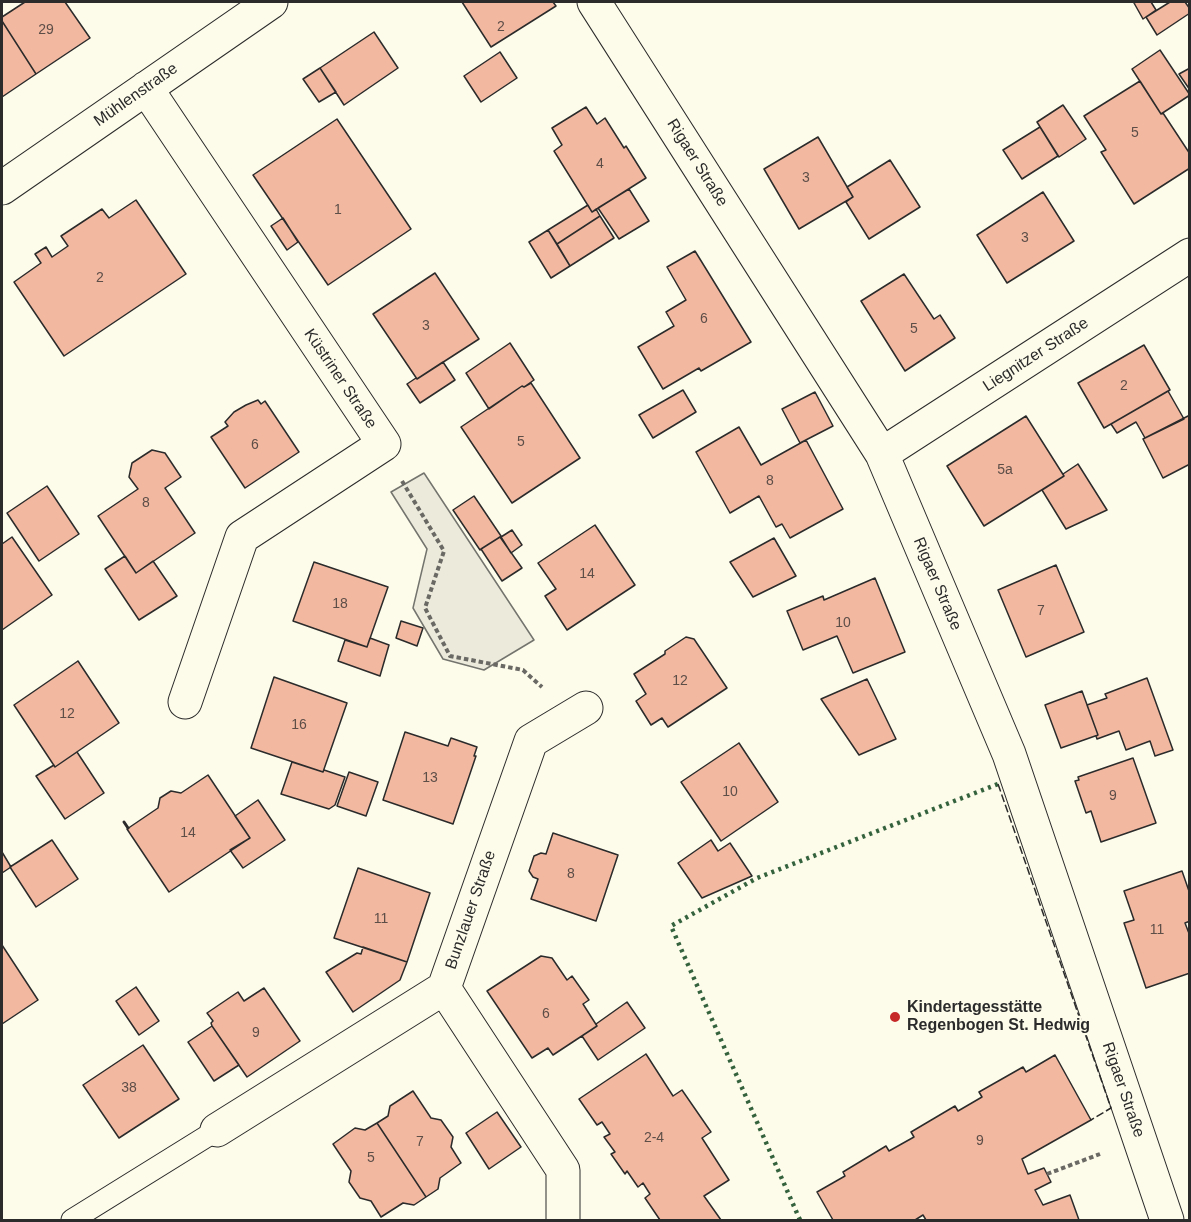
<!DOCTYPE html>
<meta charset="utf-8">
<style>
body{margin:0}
#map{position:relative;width:1191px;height:1222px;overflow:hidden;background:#fdfbea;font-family:Helvetica,sans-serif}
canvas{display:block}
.frame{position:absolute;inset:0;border:3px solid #2b2b2b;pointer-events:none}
</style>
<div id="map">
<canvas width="1191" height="1222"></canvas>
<div class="frame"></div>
</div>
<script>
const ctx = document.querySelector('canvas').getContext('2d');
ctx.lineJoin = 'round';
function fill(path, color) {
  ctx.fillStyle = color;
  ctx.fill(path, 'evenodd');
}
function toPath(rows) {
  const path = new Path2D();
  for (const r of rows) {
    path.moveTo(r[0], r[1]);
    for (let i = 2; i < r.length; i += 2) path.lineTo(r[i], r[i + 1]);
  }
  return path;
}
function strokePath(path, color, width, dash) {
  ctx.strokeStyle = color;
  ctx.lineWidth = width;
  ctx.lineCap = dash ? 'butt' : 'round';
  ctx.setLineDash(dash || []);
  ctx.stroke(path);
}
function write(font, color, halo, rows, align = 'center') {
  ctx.font = font + ' Helvetica,sans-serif';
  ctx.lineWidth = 4.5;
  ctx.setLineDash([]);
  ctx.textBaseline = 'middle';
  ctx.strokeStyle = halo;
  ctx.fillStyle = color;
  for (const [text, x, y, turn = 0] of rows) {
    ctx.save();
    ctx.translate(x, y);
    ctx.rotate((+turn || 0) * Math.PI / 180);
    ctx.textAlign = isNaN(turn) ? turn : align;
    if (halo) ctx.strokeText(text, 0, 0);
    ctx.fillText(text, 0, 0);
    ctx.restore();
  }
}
const green = toPath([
 [424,473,534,640,484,670,443,659,413,608,427,549,391,492,424,473]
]);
const building = toPath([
 [25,2,65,2,90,38,36,74,2,21,2,17,25,2],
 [462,2,553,2,556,6,491,47,462,2],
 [1136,2,1151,2,1156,10,1143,19,1134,3,1136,2],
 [1170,2,1185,2,1190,9,1190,13,1157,35,1146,17,1170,2],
 [2,21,36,74,2,97,2,21],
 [374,32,398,68,344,105,320,68,374,32],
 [1160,50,1190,95,1161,114,1132,69,1160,50],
 [500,52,517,78,481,102,464,76,500,52],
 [320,68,336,92,319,102,303,79,320,68],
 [1190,68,1190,90,1179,74,1190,68],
 [1140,81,1161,114,1163,113,1190,154,1190,168,1134,204,1101,152,1106,150,1084,116,1140,81],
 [1063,105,1086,139,1059,157,1037,122,1063,105],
 [586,107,597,124,605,118,624,148,626,146,646,178,592,212,554,151,562,145,552,128,586,107],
 [337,119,411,229,328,285,253,175,337,119],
 [1040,127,1058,156,1022,179,1003,150,1040,127],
 [818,137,853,197,799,229,764,169,818,137],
 [890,160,920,207,869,239,846,202,853,197,847,187,890,160],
 [629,189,649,221,619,239,598,208,629,189],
 [1043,192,1074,241,1007,283,977,235,1043,192],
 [136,200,186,274,64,356,14,282,41,263,35,254,46,247,52,257,68,246,61,236,102,209,109,218,136,200],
 [588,205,592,212,596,209,600,216,557,244,548,230,588,205],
 [600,216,614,238,570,266,557,244,600,216],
 [283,218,298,242,287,250,271,226,283,218],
 [548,230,570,266,551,278,529,242,548,230],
 [695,251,751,342,701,371,699,368,663,389,638,347,674,326,666,312,686,300,667,267,695,251],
 [435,273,479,339,417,379,373,314,435,273],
 [904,274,934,319,940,315,955,338,905,371,861,301,904,274],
 [510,343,534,380,524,387,522,386,489,409,466,373,510,343],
 [1144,345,1170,390,1104,428,1078,383,1144,345],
 [443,362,455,380,420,403,407,384,416,378,417,379,443,362],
 [531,383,580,458,512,503,461,427,522,386,524,387,531,383],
 [683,390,696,412,653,438,639,415,683,390],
 [1168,391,1184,419,1145,438,1136,422,1117,433,1111,424,1168,391],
 [815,392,833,426,800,443,782,409,815,392],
 [258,400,261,404,265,401,299,452,245,488,211,437,228,426,225,422,234,412,246,405,258,400],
 [1190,415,1190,464,1163,478,1143,439,1190,415],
 [1026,416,1064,476,984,526,947,466,1026,416],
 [739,427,761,465,806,440,843,509,790,538,782,524,776,527,759,496,730,513,696,452,739,427],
 [152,450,165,453,181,477,165,488,195,533,136,573,98,516,138,489,129,477,132,463,152,450],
 [1078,464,1107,510,1066,529,1042,490,1064,476,1063,474,1078,464],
 [47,486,79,534,39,561,7,513,47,486],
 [474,496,501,536,480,550,453,510,474,496],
 [595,525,635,585,567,630,545,596,556,589,538,563,595,525],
 [512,530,522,545,511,553,501,537,512,530],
 [12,537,52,595,2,630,2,544,12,537],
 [500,537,522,568,502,581,481,549,500,537],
 [774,538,796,576,753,597,730,562,774,538],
 [125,556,136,573,153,561,177,596,139,620,105,569,125,556],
 [314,562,388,587,367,647,293,621,314,562],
 [1056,565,1084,632,1026,657,998,590,1056,565],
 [875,578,905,652,853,673,837,636,803,650,787,611,823,596,824,600,875,578],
 [401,621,423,628,417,646,396,638,401,621],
 [686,637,694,639,727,688,668,727,662,718,651,725,636,701,646,694,634,674,665,654,665,651,686,637],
 [370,638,389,645,380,676,338,661,345,640,367,647,370,638],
 [78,661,119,723,55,767,14,705,78,661],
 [274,677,347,703,323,772,251,748,274,677],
 [1147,678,1173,750,1155,756,1150,741,1126,750,1119,731,1097,739,1096,736,1098,735,1087,705,1107,698,1105,694,1147,678],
 [867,679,896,739,859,755,821,699,867,679],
 [1082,691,1098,735,1061,748,1045,705,1082,691],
 [405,732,448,746,451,738,477,747,474,756,476,756,453,824,383,800,405,732],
 [739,743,778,802,721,841,681,782,739,743],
 [77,752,104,793,65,819,36,776,54,765,55,767,77,752],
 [1133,758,1156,823,1101,842,1091,811,1086,813,1075,781,1079,780,1078,777,1133,758],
 [292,762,323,772,324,770,345,777,335,805,329,809,281,794,292,762],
 [349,772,378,782,366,816,337,806,349,772],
 [208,775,250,838,169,892,127,829,158,808,160,798,171,791,181,793,208,775],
 [258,800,285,840,243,868,230,850,250,838,235,816,258,800],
 [553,833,618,855,596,921,531,899,538,879,533,877,529,871,534,856,541,853,546,854,553,833],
 [52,840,78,879,36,907,10,867,52,840],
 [711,840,718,851,730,843,752,876,702,898,678,863,711,840],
 [2,852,11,867,2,873,2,852],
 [358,868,430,893,407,962,334,938,358,868],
 [1182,871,1190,894,1190,921,1185,923,1190,936,1190,973,1146,988,1124,923,1134,920,1124,891,1182,871],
 [2,945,38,1000,2,1024,2,945],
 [363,947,407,962,400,980,353,1012,326,972,357,953,361,954,363,947],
 [541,956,552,958,567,980,572,976,589,1000,583,1004,597,1026,553,1055,548,1048,532,1058,487,991,541,956],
 [136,987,159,1021,139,1035,116,1001,136,987],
 [264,988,300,1041,247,1077,212,1026,211,1023,213,1021,207,1013,238,992,244,1001,264,988],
 [627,1002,645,1028,598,1060,582,1036,597,1026,596,1024,627,1002],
 [212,1026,239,1065,214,1081,188,1042,212,1026],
 [143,1045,179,1099,119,1138,83,1085,143,1045],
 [646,1054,673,1096,682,1090,711,1132,702,1138,729,1180,704,1196,721,1220,660,1220,645,1198,650,1194,643,1183,638,1187,627,1171,625,1174,611,1154,615,1152,604,1137,610,1134,602,1122,597,1125,579,1099,646,1054],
 [1055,1055,1091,1120,1022,1159,1028,1174,1044,1168,1051,1182,1035,1190,1043,1205,1070,1195,1079,1220,926,1220,923,1215,915,1220,833,1220,817,1192,845,1176,843,1172,886,1146,889,1151,914,1137,911,1132,955,1106,958,1111,982,1097,979,1092,1023,1067,1026,1072,1055,1055],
 [413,1091,431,1118,441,1120,453,1137,451,1147,461,1163,440,1178,438,1189,426,1197,377,1123,388,1116,390,1106,413,1091],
 [497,1112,521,1147,489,1169,466,1133,497,1112],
 [377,1123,426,1197,414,1205,403,1203,381,1217,371,1201,360,1198,349,1182,351,1171,333,1144,355,1128,365,1130,377,1123]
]);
const path = toPath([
 [402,481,444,551,425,608,450,656,523,670,542,687],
 [1047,1174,1100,1154]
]);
const service = toPath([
 [72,1220,217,1130]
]);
const minor = toPath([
 [594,2,882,454,1009,754,1167,1220],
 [146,88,384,444,242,537,185,702],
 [2,188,271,2],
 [882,454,1190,255],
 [217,1130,444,988],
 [563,1220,563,1170,444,988,531,741,586,708]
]);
const hedge = toPath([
 [800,1220,671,926,757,878,998,784]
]);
const fence = toPath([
 [998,784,1111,1108,1091,1120]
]);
const wall = toPath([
 [124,822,128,828]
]);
const markers = [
 [895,1017,6,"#c62828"]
];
const numberNames = [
 ["2",501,27],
 ["29",46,30],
 ["5",1135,133],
 ["4",600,164],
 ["3",806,178],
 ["1",338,210],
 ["3",1025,238],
 ["2",100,278],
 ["6",704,319],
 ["3",426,326],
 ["5",914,329],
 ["2",1124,386],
 ["5",521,442],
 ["6",255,445],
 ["5a",1005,470],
 ["8",770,481],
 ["8",146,503],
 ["14",587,574],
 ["18",340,604],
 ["7",1041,611],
 ["10",843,623],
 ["12",680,681],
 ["12",67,714],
 ["16",299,725],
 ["13",430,778],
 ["10",730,792],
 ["9",1113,796],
 ["14",188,833],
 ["8",571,874],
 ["11",381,919],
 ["11",1157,930],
 ["6",546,1014],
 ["9",256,1033],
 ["38",129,1088],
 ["2-4",654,1138],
 ["9",980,1141],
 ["7",420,1142],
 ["5",371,1158]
];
const streetNames = [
 ["Mühlenstraße",136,95,-35],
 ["Rigaer Straße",697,163,58],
 ["Liegnitzer Straße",1036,355,-33],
 ["Küstriner Straße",340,379,56],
 ["Rigaer Straße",937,584,67],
 ["Bunzlauer Straße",471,910,-71],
 ["Rigaer Straße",1123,1090,71]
];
const poiNames = [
 ["Kindertagesstätte",907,1008],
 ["Regenbogen St. Hedwig",907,1026]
];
fill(green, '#ecebdb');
strokePath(green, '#74746e', 1.5);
fill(building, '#f2b8a0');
strokePath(building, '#2b2b2b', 1.5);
strokePath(service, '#2b2b2b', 23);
strokePath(minor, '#2b2b2b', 35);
strokePath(path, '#6a6964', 4, [4.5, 3]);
strokePath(service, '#fdfbea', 21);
strokePath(minor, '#fdfbea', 33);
strokePath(hedge, '#34623c', 4.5, [3, 4.5]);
strokePath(fence, '#2b2b2b', 1.5, [8, 3]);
strokePath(wall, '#2b2b2b', 3);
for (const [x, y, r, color] of markers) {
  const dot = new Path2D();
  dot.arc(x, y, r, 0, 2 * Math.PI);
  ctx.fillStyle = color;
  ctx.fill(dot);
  strokePath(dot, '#fdfbea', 2);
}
write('14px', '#5d4e48', null, numberNames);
write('16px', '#2b2b2b', '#fdfbea', streetNames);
write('bold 16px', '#2b2b2b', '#fdfbea', poiNames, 'left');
</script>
